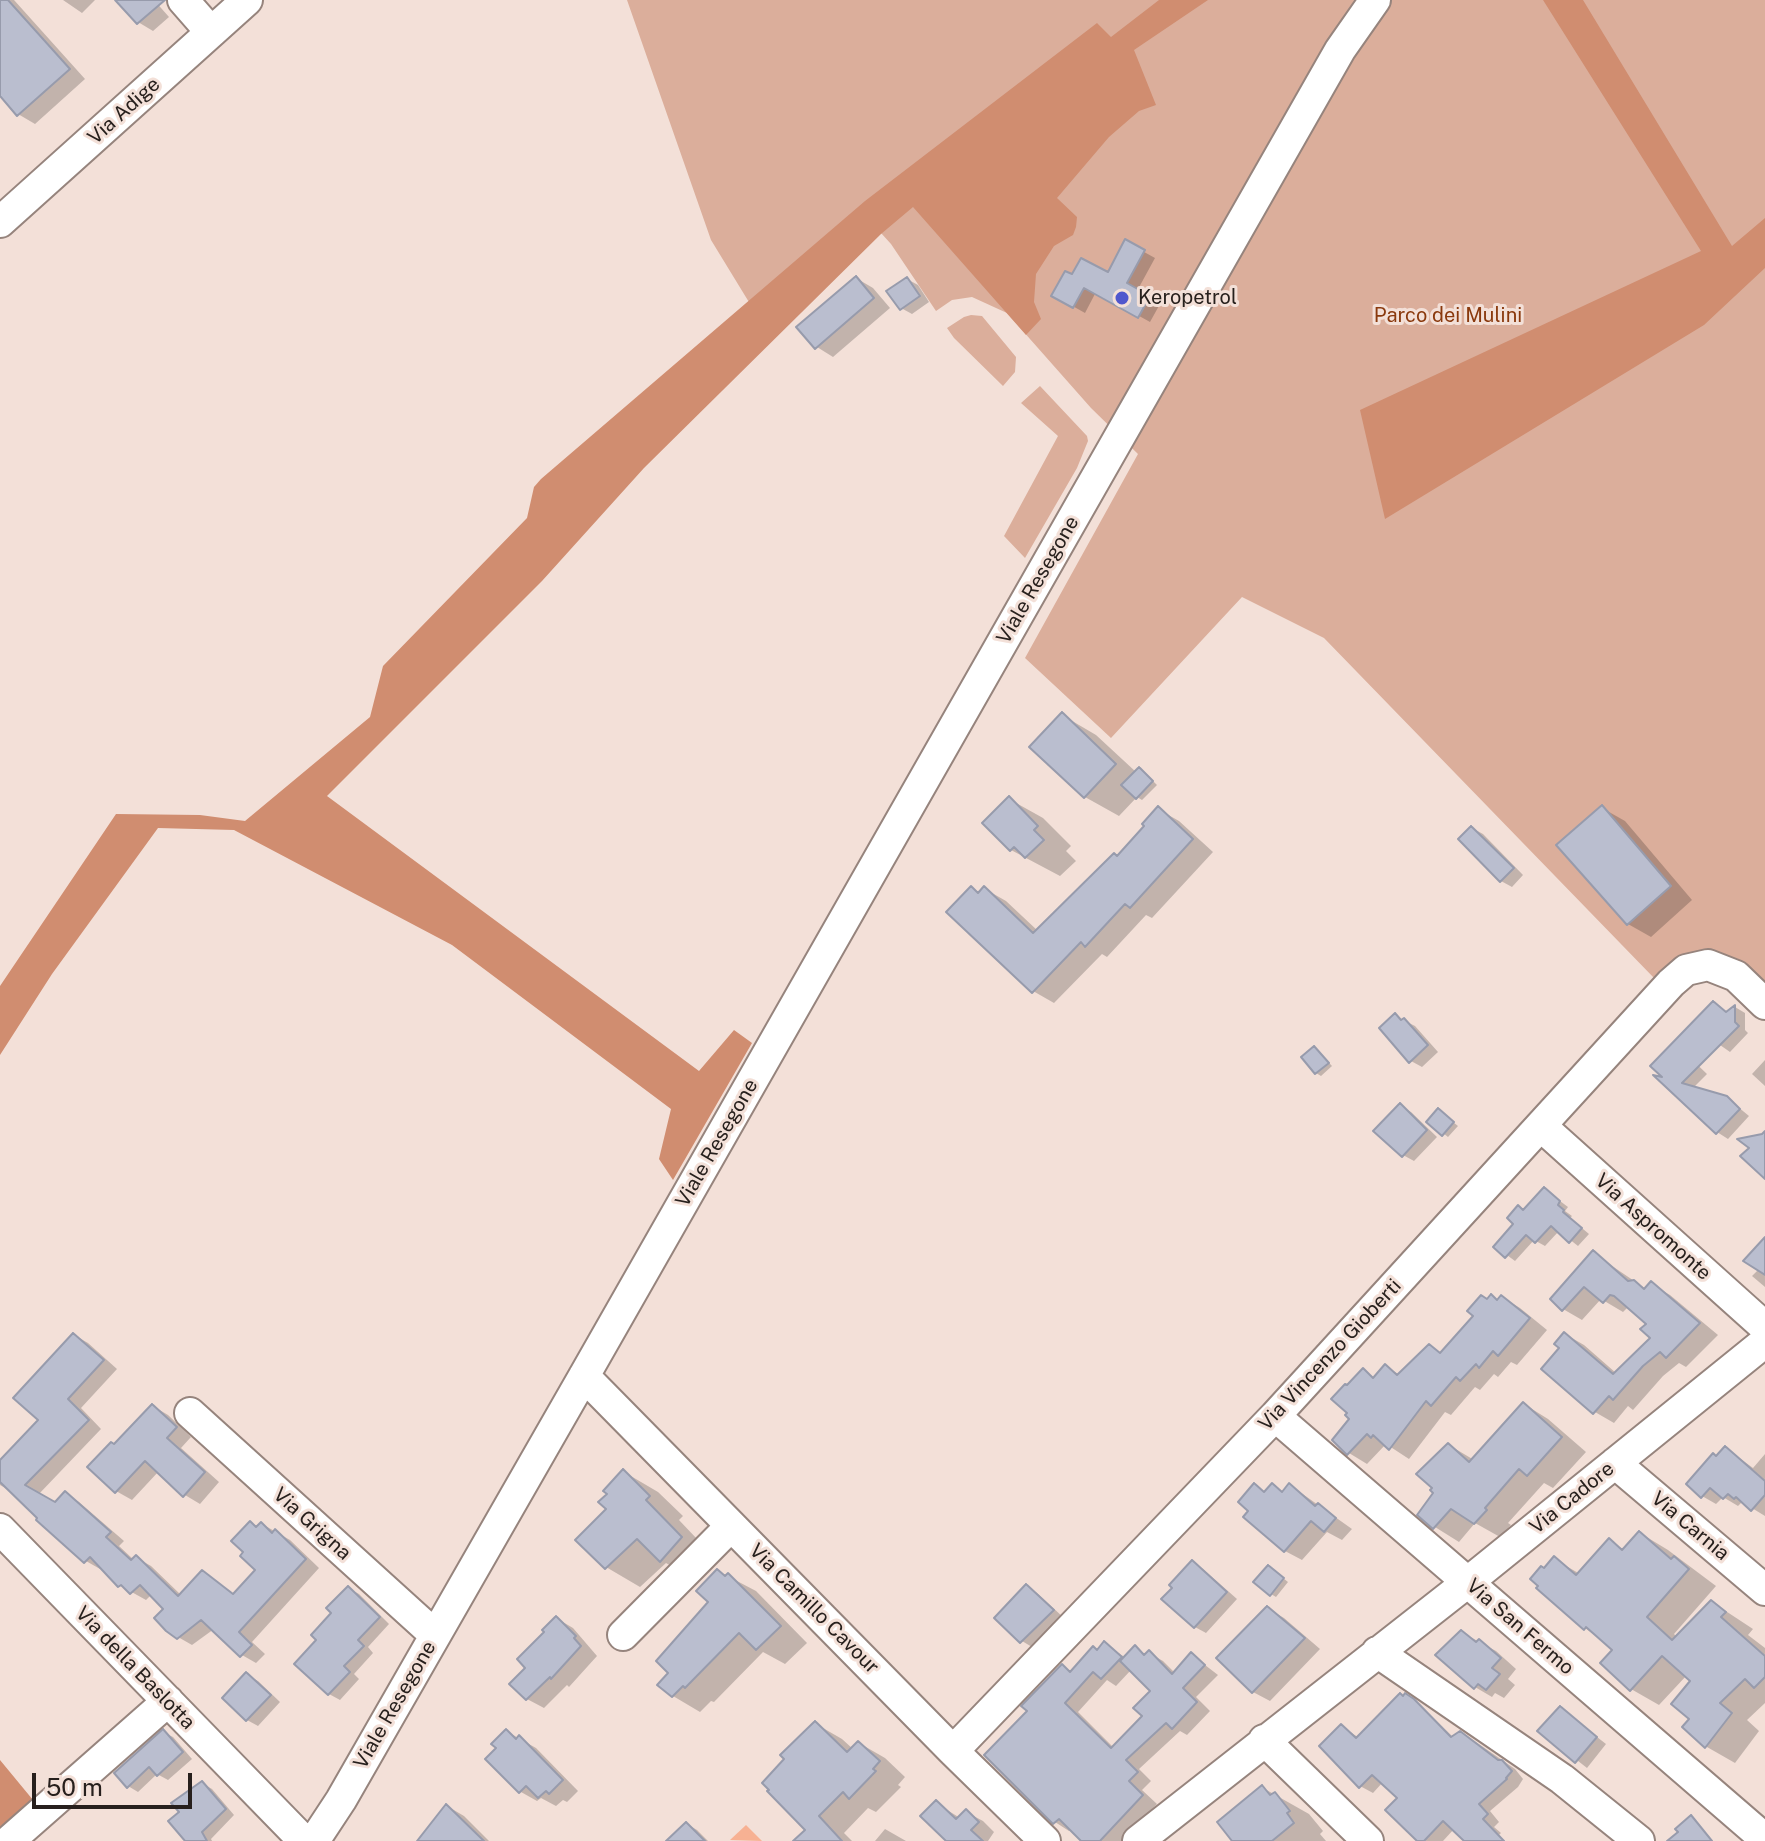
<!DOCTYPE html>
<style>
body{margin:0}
#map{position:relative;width:1765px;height:1841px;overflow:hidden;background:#f3e0d8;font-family:"Public Sans",sans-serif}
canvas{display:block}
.scale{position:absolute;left:32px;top:1773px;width:160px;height:36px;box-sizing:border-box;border:4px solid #27201d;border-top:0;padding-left:10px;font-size:24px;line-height:28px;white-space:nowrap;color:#27201d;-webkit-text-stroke:6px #f3e0d8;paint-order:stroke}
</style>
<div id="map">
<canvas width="1765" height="1841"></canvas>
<div class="scale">50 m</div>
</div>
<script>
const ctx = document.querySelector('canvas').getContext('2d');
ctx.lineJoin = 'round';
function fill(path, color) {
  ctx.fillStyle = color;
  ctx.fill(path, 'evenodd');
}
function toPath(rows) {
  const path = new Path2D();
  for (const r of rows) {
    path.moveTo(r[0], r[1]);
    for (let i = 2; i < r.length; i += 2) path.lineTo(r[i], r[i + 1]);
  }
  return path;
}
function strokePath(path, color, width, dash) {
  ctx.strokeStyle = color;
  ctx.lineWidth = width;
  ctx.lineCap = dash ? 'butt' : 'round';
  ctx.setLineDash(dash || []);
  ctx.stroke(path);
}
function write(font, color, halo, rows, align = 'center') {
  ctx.font = font + ' "Public Sans",sans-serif';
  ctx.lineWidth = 6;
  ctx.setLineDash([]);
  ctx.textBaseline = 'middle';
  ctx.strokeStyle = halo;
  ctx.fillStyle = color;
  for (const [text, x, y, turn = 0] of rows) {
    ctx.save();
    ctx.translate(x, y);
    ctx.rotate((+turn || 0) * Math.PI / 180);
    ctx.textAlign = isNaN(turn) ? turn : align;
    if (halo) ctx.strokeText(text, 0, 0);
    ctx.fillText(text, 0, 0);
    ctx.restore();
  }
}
const green = toPath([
 [627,0,1765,0,1765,986,1744,965,1707,950,1676,957,1654,978,1324,638,1242,597,1111,738,1025,658,1138,454,1091,408,1007,313,972,297,952,300,936,311,891,244,881,233,766,330,711,240],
 [971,315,982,316,1016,357,1015,372,1003,386,954,338,947,328,964,317],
 [1040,386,1087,436,1088,441,1077,468,1025,558,1004,536,1058,436,1021,403]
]);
const forest = toPath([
 [1159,0,1208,0,1134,50,1156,105,1139,111,1109,137,1057,198,1077,217,1076,227,1073,235,1054,246,1036,274,1034,302,1041,319,1026,335,913,207,881,234,644,468,542,581,327,796,699,1071,734,1030,752,1043,673,1180,659,1159,671,1109,452,945,234,830,158,828,52,974,0,1055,0,986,116,814,200,815,245,821,370,717,383,666,527,518,534,487,541,479,865,201,1097,23,1111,37],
 [1543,0,1583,0,1732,246,1765,218,1765,268,1704,325,1385,519,1360,410,1701,251],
 [0,1760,33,1800,0,1827]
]);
const water = toPath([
 [746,1825,762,1841,730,1840]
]);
const shadow = toPath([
 [0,0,14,0,85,79,35,124,18,114,0,93],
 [63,0,95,0,82,13],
 [117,0,154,0,169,17,153,31,138,22],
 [1126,242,1155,258,1137,291,1160,304,1150,322,1096,292,1085,313,1053,295,1072,277,1109,275],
 [856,278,873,288,890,308,833,357,817,347],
 [907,279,918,285,929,302,912,314,901,308],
 [1062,715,1096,735,1136,772,1144,772,1157,785,1142,800,1137,797,1119,816,1085,797],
 [1009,799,1043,818,1071,846,1066,851,1076,861,1060,876,1011,850],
 [1602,808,1625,821,1692,900,1651,937,1628,924],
 [1158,809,1179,821,1213,852,1152,918,1146,915,1107,957,1102,954,1054,1003,1033,991,971,889,980,894,985,889,1006,901,1038,931,1118,857],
 [1472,828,1483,834,1523,875,1512,887,1501,881],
 [1714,1003,1728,1013,1735,1007,1745,1013,1745,1030,1748,1033,1730,1052,1720,1045],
 [1395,1016,1415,1026,1438,1052,1422,1067,1411,1061],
 [1315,1048,1332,1066,1321,1076,1316,1073],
 [1684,1052,1707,1074,1693,1088,1726,1097,1749,1116,1728,1139,1717,1132,1669,1081],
 [1765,1060,1765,1086,1752,1074],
 [1400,1106,1411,1112,1437,1137,1414,1161,1403,1155],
 [1443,1114,1458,1126,1448,1137,1429,1122],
 [1544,1189,1568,1207,1565,1211,1572,1216,1570,1218,1589,1234,1578,1246,1559,1231,1545,1246,1534,1240,1515,1261,1496,1247],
 [1765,1240,1765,1287,1752,1276,1759,1269],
 [1593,1253,1646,1289,1651,1284,1670,1295,1718,1335,1686,1367,1679,1363,1663,1376,1633,1410,1628,1406,1614,1423,1595,1412,1562,1348,1565,1334,1584,1345,1616,1373,1653,1338,1648,1324,1629,1306,1623,1312,1601,1299,1582,1320,1563,1309],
 [1491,1297,1498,1301,1502,1297,1520,1308,1547,1330,1517,1365,1511,1362,1498,1377,1494,1374,1480,1390,1475,1387,1451,1415,1445,1412,1409,1459,1386,1444,1367,1464,1349,1453,1352,1419,1363,1371,1376,1378,1385,1366,1400,1375,1429,1346,1442,1354],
 [74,1335,88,1343,117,1369,81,1408,101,1429,38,1495,55,1504,65,1494,79,1502,124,1541,119,1546,134,1560,137,1558,151,1566,181,1595,202,1572,235,1595,258,1570,250,1523,258,1528,262,1524,290,1540,319,1568,252,1642,265,1654,256,1663,242,1655,214,1629,192,1645,178,1637,166,1609,152,1594,146,1600,119,1585,102,1567,100,1569,86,1561,12,1492,0,1485,0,1463,41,1420],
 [1524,1404,1548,1419,1586,1452,1553,1488,1544,1483,1508,1523,1511,1525,1500,1537,1475,1523,1459,1542,1435,1527,1420,1514,1435,1492,1449,1445,1474,1460],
 [153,1406,168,1415,191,1437,181,1448,219,1482,200,1504,185,1495,159,1471,132,1500,116,1491,115,1446],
 [1726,1448,1753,1468,1765,1454,1765,1516,1742,1502,1738,1506,1723,1497,1716,1504,1702,1496],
 [624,1472,658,1492,683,1516,679,1520,715,1558,695,1580,666,1563,640,1587,606,1567,609,1509],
 [1290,1485,1352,1529,1342,1540,1327,1532,1302,1560,1285,1551,1245,1517,1250,1511,1255,1486,1267,1493,1273,1486,1284,1492],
 [1640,1533,1668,1550,1716,1586,1674,1634,1677,1637,1712,1602,1753,1629,1748,1635,1765,1648,1765,1703,1747,1720,1759,1731,1735,1763,1707,1747,1684,1727,1692,1719,1693,1681,1687,1675,1659,1705,1631,1689,1615,1650,1585,1628,1544,1570,1554,1559,1580,1574,1609,1541,1625,1550],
 [1193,1562,1203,1569,1237,1599,1206,1633,1195,1627],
 [1273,1570,1288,1582,1276,1597,1271,1594],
 [718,1571,756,1591,807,1643,785,1664,763,1652,714,1702,711,1701,700,1712,673,1696,671,1673,711,1602],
 [1026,1586,1037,1593,1064,1618,1032,1647,1022,1641],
 [348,1588,359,1594,389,1624,368,1647,373,1653,354,1674,359,1679,340,1700,329,1694,334,1613],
 [1267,1608,1284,1618,1320,1649,1270,1701,1253,1692],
 [556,1618,573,1628,597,1656,569,1687,567,1685,544,1708,527,1699,528,1668],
 [1461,1632,1496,1651,1516,1669,1508,1679,1515,1685,1504,1698,1495,1693,1492,1697,1475,1687],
 [1105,1644,1126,1658,1135,1648,1147,1655,1149,1653,1163,1661,1175,1673,1192,1655,1218,1675,1196,1697,1210,1711,1187,1735,1180,1731,1139,1769,1151,1781,1142,1790,1157,1804,1122,1841,1084,1841,1071,1828,1069,1831,1055,1822,1029,1711,1062,1667,1072,1672],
 [1131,1670,1152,1691,1144,1716,1114,1748,1078,1712,1107,1680,1116,1686],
 [247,1675,258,1681,280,1702,258,1726,247,1720],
 [1417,1702,1454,1738,1460,1733,1473,1740,1515,1769,1523,1779,1518,1787,1490,1811,1499,1822,1494,1827,1501,1833,1493,1841,1467,1841,1454,1829,1443,1841,1420,1841,1400,1798,1383,1782,1373,1793,1360,1786,1342,1726,1359,1738],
 [1561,1709,1606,1744,1587,1768,1540,1731],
 [816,1724,842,1739,853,1749,859,1743,885,1758,905,1777,898,1785,901,1787,876,1812,868,1808,844,1833,852,1841,813,1841],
 [506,1731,536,1748,578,1791,567,1802,563,1800,556,1806,541,1798,537,1801,521,1792,488,1759,499,1748],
 [163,1732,173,1737,192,1759,168,1780,157,1774,138,1792,128,1786],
 [202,1783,212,1789,234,1815,211,1839,212,1841,188,1841,181,1812],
 [1263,1788,1309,1814,1323,1831,1320,1834,1326,1841,1235,1841],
 [936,1803,960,1818,966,1812,983,1821,994,1832,988,1841,948,1841],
 [447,1806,464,1816,489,1841,420,1841],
 [687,1824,697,1830,708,1841,671,1841],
 [885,1829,906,1841,875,1841]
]);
const building = toPath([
 [0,0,8,0,70,69,17,116,0,96,0,0],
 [115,0,165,0,137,24,115,0],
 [1125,239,1145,250,1127,283,1150,296,1138,318,1084,288,1073,308,1051,296,1065,271,1072,274,1081,258,1108,272,1125,239],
 [856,276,874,298,815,349,796,327,856,276],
 [907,277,920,296,900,310,886,291,907,277],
 [1062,712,1116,764,1084,798,1029,747,1062,712],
 [1139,767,1153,781,1136,799,1121,785,1139,767],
 [1009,796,1038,826,1034,830,1044,840,1025,858,1014,847,1010,851,982,823,1009,796],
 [1602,805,1671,886,1627,925,1556,845,1602,805],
 [1158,806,1193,839,1130,908,1125,904,1085,947,1081,942,1032,993,946,912,971,886,978,893,984,886,1033,933,1114,853,1117,856,1144,826,1142,824,1158,806],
 [1471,826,1514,868,1500,882,1458,839,1471,826],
 [1713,1001,1726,1012,1735,1005,1735,1022,1739,1026,1682,1083,1727,1096,1740,1109,1716,1134,1653,1075,1662,1077,1650,1066,1713,1001],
 [1395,1013,1401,1020,1404,1018,1428,1045,1409,1063,1379,1028,1395,1013],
 [1314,1046,1329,1063,1315,1074,1301,1057,1314,1046],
 [1400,1103,1427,1130,1402,1157,1373,1131,1400,1103],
 [1438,1108,1454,1122,1442,1136,1426,1122,1438,1108],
 [1765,1131,1765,1179,1740,1156,1749,1148,1737,1139,1762,1134,1765,1131],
 [1544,1187,1560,1201,1558,1205,1564,1210,1563,1212,1582,1228,1569,1243,1551,1226,1535,1243,1526,1235,1505,1258,1493,1247,1513,1224,1507,1218,1518,1205,1523,1210,1544,1187],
 [1765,1237,1765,1275,1743,1261,1765,1237],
 [1593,1250,1628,1281,1634,1280,1644,1289,1651,1281,1700,1323,1666,1358,1660,1352,1643,1366,1613,1400,1609,1396,1593,1414,1541,1369,1559,1348,1554,1344,1564,1332,1613,1374,1650,1338,1640,1329,1646,1324,1614,1296,1610,1295,1603,1303,1584,1287,1562,1311,1550,1299,1593,1250],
 [1491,1294,1497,1300,1501,1295,1530,1318,1498,1356,1493,1351,1479,1368,1476,1364,1460,1381,1456,1377,1431,1406,1426,1401,1389,1450,1373,1435,1371,1438,1367,1434,1347,1455,1332,1440,1349,1419,1345,1415,1347,1413,1331,1399,1345,1384,1347,1385,1363,1368,1373,1378,1385,1364,1397,1375,1429,1344,1440,1353,1473,1316,1467,1311,1481,1295,1487,1299,1491,1294],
 [73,1333,104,1360,68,1399,89,1420,25,1485,55,1502,65,1491,111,1532,106,1537,131,1560,136,1555,178,1596,202,1570,233,1594,255,1570,240,1556,243,1552,231,1541,250,1521,256,1527,261,1522,272,1533,275,1529,306,1559,239,1632,252,1645,240,1657,201,1620,177,1639,166,1631,154,1618,163,1609,140,1585,130,1594,121,1585,118,1587,90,1557,84,1563,36,1520,37,1518,0,1482,0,1460,38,1420,13,1398,73,1333],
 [1523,1402,1562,1437,1527,1476,1519,1469,1485,1508,1487,1510,1474,1524,1451,1509,1433,1529,1417,1515,1433,1493,1430,1490,1432,1488,1416,1474,1448,1443,1469,1462,1523,1402],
 [152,1404,177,1427,167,1438,205,1472,183,1497,145,1461,115,1493,87,1467,111,1442,114,1444,152,1404],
 [1725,1446,1765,1481,1765,1495,1751,1511,1736,1497,1734,1499,1728,1494,1723,1499,1710,1488,1701,1498,1686,1484,1713,1453,1716,1456,1725,1446],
 [623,1469,650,1496,646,1500,682,1537,660,1562,637,1539,605,1569,575,1540,606,1509,598,1502,607,1494,603,1491,623,1469],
 [1254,1483,1264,1492,1272,1483,1282,1492,1289,1483,1315,1506,1318,1503,1336,1518,1324,1532,1311,1521,1284,1552,1243,1517,1248,1511,1238,1502,1254,1483],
 [1639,1531,1671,1559,1674,1556,1689,1569,1647,1617,1672,1640,1711,1600,1726,1612,1721,1617,1765,1656,1765,1677,1754,1688,1745,1679,1720,1703,1732,1713,1705,1748,1682,1727,1689,1719,1671,1704,1690,1681,1662,1656,1630,1691,1600,1663,1612,1650,1586,1627,1584,1630,1536,1588,1538,1586,1530,1579,1541,1566,1544,1568,1554,1556,1576,1575,1609,1538,1622,1550,1639,1531],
 [1192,1560,1227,1592,1194,1628,1161,1599,1172,1588,1169,1585,1192,1560],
 [1268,1565,1284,1578,1270,1596,1253,1582,1268,1565],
 [717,1569,725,1576,728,1573,781,1626,756,1650,739,1633,685,1688,683,1686,672,1697,657,1685,668,1673,656,1661,708,1602,696,1591,717,1569],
 [1026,1584,1054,1610,1020,1643,994,1618,1026,1584],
 [348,1586,380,1617,358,1640,364,1646,344,1666,350,1672,328,1695,294,1664,316,1640,311,1635,331,1613,326,1608,348,1586],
 [1267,1606,1305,1638,1252,1693,1216,1658,1267,1606],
 [556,1616,576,1636,574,1638,581,1646,551,1679,550,1677,526,1700,509,1684,525,1668,517,1659,544,1632,542,1630,556,1616],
 [1461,1630,1476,1642,1479,1639,1501,1658,1492,1668,1500,1674,1486,1690,1478,1684,1474,1689,1435,1655,1461,1630],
 [1104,1641,1122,1657,1101,1679,1093,1672,1065,1703,1111,1748,1142,1716,1133,1708,1150,1691,1120,1661,1135,1645,1144,1655,1149,1650,1172,1674,1191,1652,1205,1665,1183,1688,1197,1702,1172,1729,1166,1723,1126,1760,1138,1772,1129,1781,1143,1795,1100,1841,1081,1841,1059,1819,1053,1824,984,1755,1027,1711,1021,1706,1062,1664,1070,1672,1093,1646,1097,1650,1104,1641],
 [246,1672,271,1695,246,1721,222,1698,246,1672],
 [1400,1693,1403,1696,1405,1693,1414,1699,1451,1737,1460,1731,1498,1760,1502,1760,1512,1771,1506,1778,1507,1779,1479,1804,1488,1814,1483,1819,1504,1841,1464,1841,1443,1821,1424,1841,1417,1841,1385,1810,1397,1798,1372,1775,1359,1788,1319,1746,1341,1724,1356,1738,1400,1693],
 [1560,1706,1597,1737,1575,1763,1537,1731,1560,1706],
 [815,1721,847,1752,858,1741,880,1761,873,1769,876,1771,849,1799,843,1792,819,1816,842,1841,793,1841,805,1830,767,1791,769,1790,762,1783,784,1759,780,1755,815,1721],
 [163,1729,183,1752,157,1776,149,1767,127,1788,114,1773,163,1729],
 [506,1729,516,1739,519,1735,563,1780,549,1794,546,1791,538,1798,526,1786,519,1793,485,1759,496,1748,491,1744,506,1729],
 [202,1781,226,1809,202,1832,207,1841,185,1841,168,1821,179,1812,171,1803,202,1781],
 [1262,1785,1270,1795,1275,1792,1290,1811,1287,1813,1294,1823,1272,1841,1232,1841,1217,1822,1262,1785],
 [936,1800,956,1819,966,1809,979,1822,971,1830,983,1841,946,1841,920,1816,936,1800],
 [446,1804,484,1841,417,1841,446,1804],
 [1691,1815,1712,1841,1667,1841,1678,1832,1675,1829,1691,1815],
 [686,1822,705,1841,666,1841,686,1822]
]);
const minor = toPath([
 [183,0,211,32],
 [0,222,247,0],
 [1541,1126,1765,1327],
 [584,1376,953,1751,1045,1841],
 [190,1413,435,1635],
 [1275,1416,1765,1839],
 [1615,1463,1765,1590],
 [0,1529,304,1841],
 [623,1635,731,1526],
 [1377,1652,1562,1779,1639,1841],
 [1264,1740,1368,1841],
 [953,1751,1275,1416,1671,983,1686,970,1708,965,1736,976,1765,1004],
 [9,1841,168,1701],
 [314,1841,341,1800,584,1376,1340,50,1375,0],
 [1138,1841,1468,1582,1765,1342]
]);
const markers = [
 [1122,298,8,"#5057cd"]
];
const streetNames = [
 ["Via Adige",124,111,-42],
 ["Viale Resegone",1038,580,-60],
 ["Viale Resegone",717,1143,-60],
 ["Via Aspromonte",1653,1227,42],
 ["Via Vincenzo Gioberti",1330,1355,-47],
 ["Via Cadore",1572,1498,-39],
 ["Via Grigna",312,1524,42],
 ["Via Carnia",1690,1526,40],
 ["Via Camillo Cavour",814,1609,45],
 ["Via San Fermo",1520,1627,41],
 ["Via della Baslotta",135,1668,46],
 ["Viale Resegone",395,1705,-60]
];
const poiNames = [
 ["Keropetrol",1138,298]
];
const parkNames = [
 ["Parco dei Mulini",1448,316]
];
fill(green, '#dbae9b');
fill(forest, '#d08d70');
fill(water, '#f7b193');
fill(shadow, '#0003');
fill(building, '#babecf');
strokePath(building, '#979bac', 2);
strokePath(minor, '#96847d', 34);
strokePath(minor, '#fff', 30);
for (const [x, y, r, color] of markers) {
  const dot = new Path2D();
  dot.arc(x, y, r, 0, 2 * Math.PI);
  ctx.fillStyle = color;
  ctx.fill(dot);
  strokePath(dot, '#f3e0d8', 3);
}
write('20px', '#27201d', '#f3e0d8', streetNames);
write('20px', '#27201d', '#f3e0d8', poiNames, 'left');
write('20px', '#8a390d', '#f3e0d8', parkNames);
</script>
